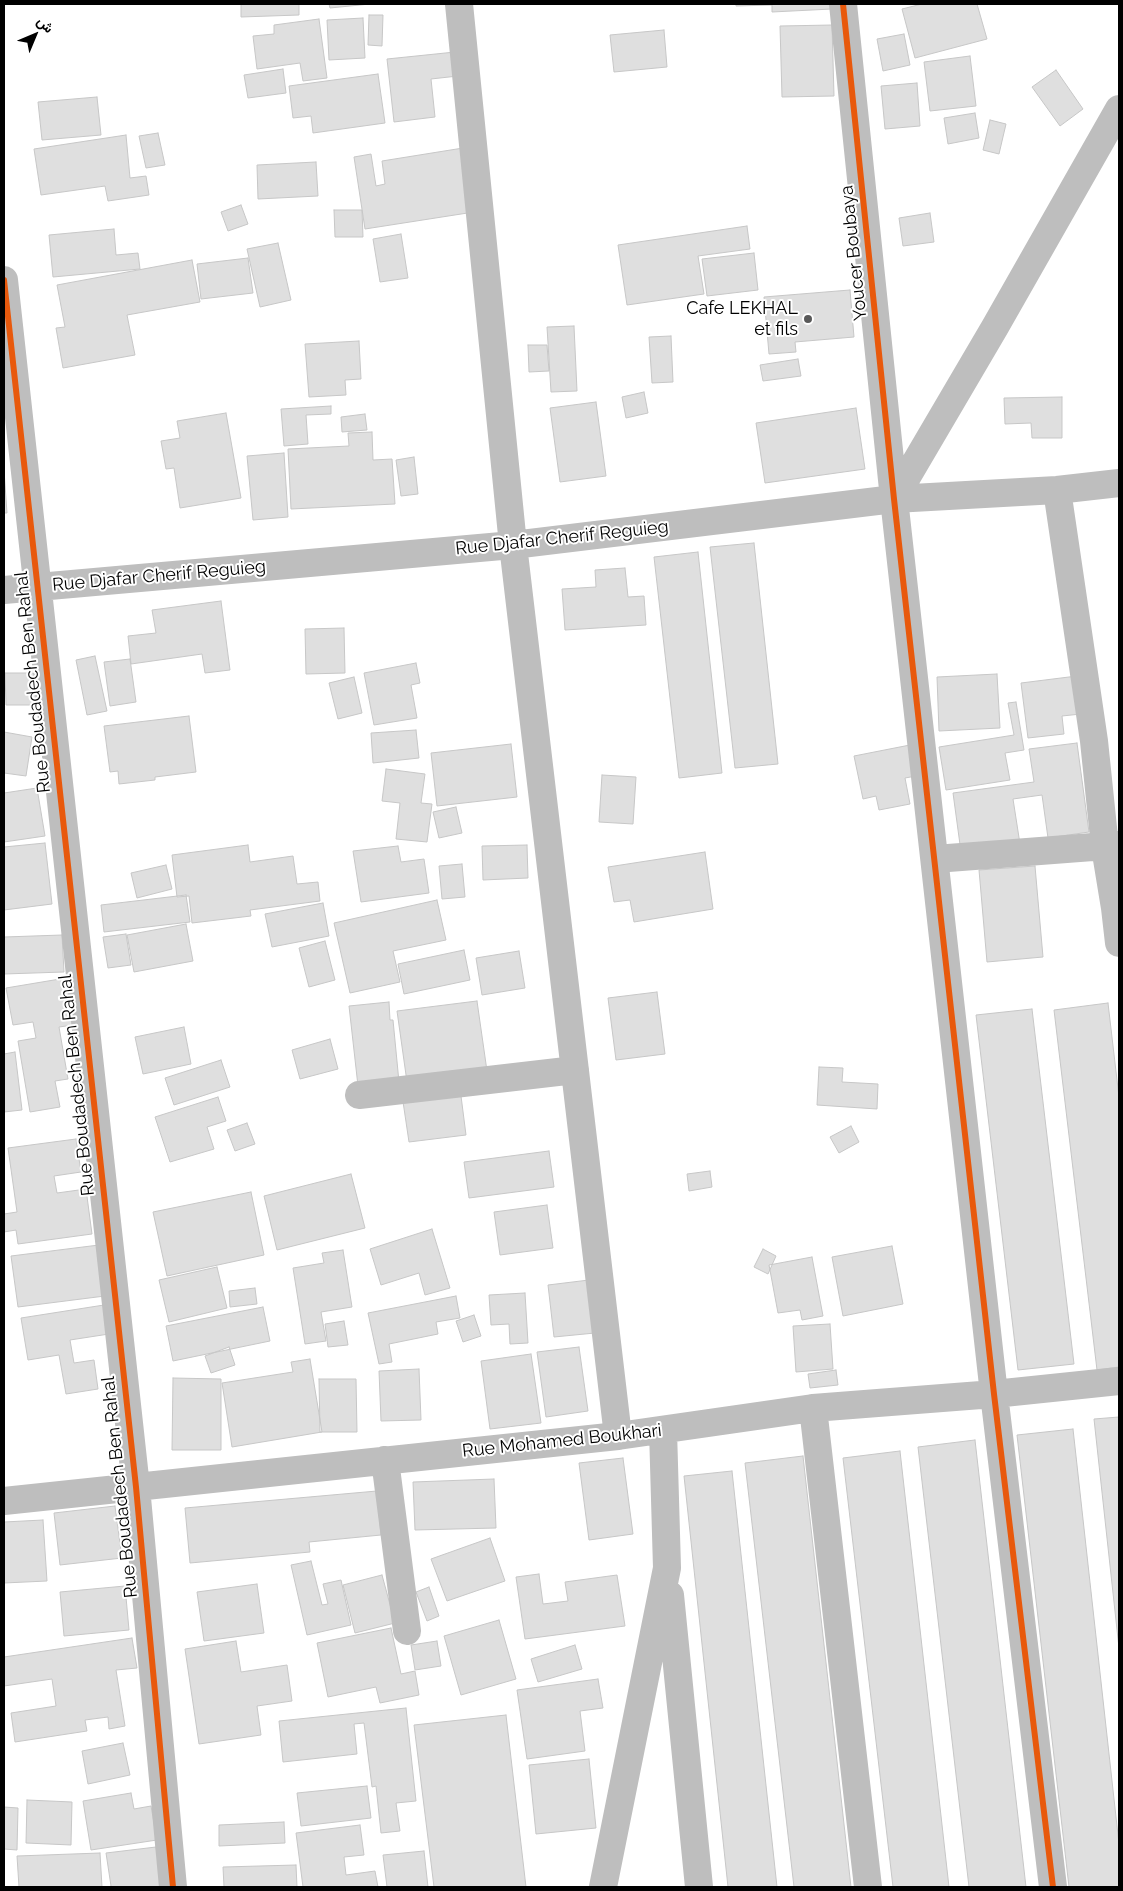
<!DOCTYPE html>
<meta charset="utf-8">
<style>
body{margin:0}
#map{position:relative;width:1123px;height:1891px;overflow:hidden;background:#fff;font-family:Raleway,Vazirmatn,sans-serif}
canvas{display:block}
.frame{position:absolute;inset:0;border:5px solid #000;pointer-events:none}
.north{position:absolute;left:10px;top:10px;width:50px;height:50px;-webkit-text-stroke:4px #fff;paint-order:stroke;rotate:45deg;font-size:14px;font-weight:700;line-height:20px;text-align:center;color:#000}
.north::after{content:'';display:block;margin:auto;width:18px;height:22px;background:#000;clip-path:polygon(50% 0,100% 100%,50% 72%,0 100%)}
</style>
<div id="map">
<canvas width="1123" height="1891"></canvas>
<div class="frame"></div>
<div class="north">ش</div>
</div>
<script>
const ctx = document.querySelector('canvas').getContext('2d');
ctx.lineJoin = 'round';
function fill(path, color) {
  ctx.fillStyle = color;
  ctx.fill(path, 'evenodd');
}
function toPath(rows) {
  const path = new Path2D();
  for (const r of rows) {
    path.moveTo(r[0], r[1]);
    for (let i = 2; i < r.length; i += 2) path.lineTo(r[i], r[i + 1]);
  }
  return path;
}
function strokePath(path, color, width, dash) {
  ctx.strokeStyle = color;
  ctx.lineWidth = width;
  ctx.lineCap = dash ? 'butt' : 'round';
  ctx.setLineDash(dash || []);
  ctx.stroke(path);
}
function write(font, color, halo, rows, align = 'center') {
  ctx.font = font + ' Raleway,sans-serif';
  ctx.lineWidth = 4;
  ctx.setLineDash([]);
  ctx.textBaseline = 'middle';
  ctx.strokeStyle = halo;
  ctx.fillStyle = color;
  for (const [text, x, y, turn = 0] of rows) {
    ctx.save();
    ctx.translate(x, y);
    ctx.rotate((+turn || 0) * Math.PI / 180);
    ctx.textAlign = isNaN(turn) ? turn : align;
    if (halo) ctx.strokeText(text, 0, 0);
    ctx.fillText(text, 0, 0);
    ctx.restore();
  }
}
const building = toPath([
 [241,4,299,4,299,15,241,17,241,4],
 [329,4,370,4,330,8,329,4],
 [736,4,832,4,832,9,772,12,772,5,736,6,736,4],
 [922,4,977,4,987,39,915,58,902,9,922,4],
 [369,15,383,15,382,46,368,45,369,15],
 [363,18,365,58,329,60,327,20,363,18],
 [319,19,327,78,303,81,300,63,257,69,253,36,274,34,274,25,319,19],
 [832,25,834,96,782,97,780,26,832,25],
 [664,30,667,67,614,72,610,35,664,30],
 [904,34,910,65,883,71,877,39,904,34],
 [455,52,458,76,431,79,435,117,394,122,387,59,455,52],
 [970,56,976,106,930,111,924,62,970,56],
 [283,69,286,93,248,98,244,75,283,69],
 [1056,70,1083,109,1060,126,1032,87,1056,70],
 [378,74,385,123,313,133,311,116,293,118,289,86,378,74],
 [917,83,920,126,885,129,881,86,917,83],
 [97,97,101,135,42,140,38,102,97,97],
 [975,113,979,138,948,144,944,118,975,113],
 [990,120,1006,124,999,154,983,150,990,120],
 [158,133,165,165,146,168,139,136,158,133],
 [126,135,130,178,146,176,149,195,108,201,105,186,41,195,34,149,126,135],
 [463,148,474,212,365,229,354,157,371,154,376,186,385,184,382,161,463,148],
 [316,162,318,196,258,199,257,165,316,162],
 [241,205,248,224,228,231,221,212,241,205],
 [334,210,362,210,363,237,335,237,334,210],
 [930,213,934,242,903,246,899,218,930,213],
 [747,226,750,249,698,256,704,294,627,305,618,245,747,226],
 [114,229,116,255,138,253,140,269,53,277,49,235,114,229],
 [401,234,408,278,380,282,373,239,401,234],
 [278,243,291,300,260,307,247,249,278,243],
 [754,253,758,290,707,296,702,259,754,253],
 [248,258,253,293,201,299,197,264,248,258],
 [192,260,200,302,127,315,135,355,63,368,56,328,65,327,57,285,192,260],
 [850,290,854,337,795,342,796,352,769,354,764,297,850,290],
 [574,326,577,391,551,392,547,327,574,326],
 [671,336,673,382,652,383,649,337,671,336],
 [359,341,361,379,345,380,346,395,309,397,305,344,359,341],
 [528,345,547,345,549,371,529,372,528,345],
 [798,359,801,376,763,381,760,365,798,359],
 [644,392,648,413,626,418,622,397,644,392],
 [1062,397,1062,438,1032,438,1031,423,1005,424,1004,398,1062,397],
 [596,402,606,476,560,482,550,408,596,402],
 [331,406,331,414,306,415,308,444,284,446,281,409,331,406],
 [856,408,865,469,765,483,756,423,856,408],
 [226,413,241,498,180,508,174,468,166,469,161,441,180,438,177,421,226,413],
 [365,414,367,430,342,432,341,417,365,414],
 [372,432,373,460,392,459,395,504,291,509,288,449,349,446,348,433,372,432],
 [284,453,288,517,253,520,247,456,284,453],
 [414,457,418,494,401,496,396,460,414,457],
 [4,470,7,513,4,513,4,470],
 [754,543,778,764,735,768,710,547,754,543],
 [698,552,722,773,679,778,654,557,698,552],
 [625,568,628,597,644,596,646,625,565,630,562,589,596,587,595,570,625,568],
 [221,601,230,670,205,673,202,654,131,664,128,636,156,633,152,610,221,601],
 [344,628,345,673,306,674,305,629,344,628],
 [95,656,107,711,87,715,76,660,95,656],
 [130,659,136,702,110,706,104,662,130,659],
 [416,663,420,683,411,685,417,718,374,725,364,673,416,663],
 [5,673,36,673,36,705,6,705,5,673],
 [997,674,1000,728,939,731,937,677,997,674],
 [1077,676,1081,714,1062,716,1064,734,1028,738,1021,683,1077,676],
 [354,677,362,713,338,719,329,683,354,677],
 [1016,702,1024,750,1005,753,1010,780,946,790,939,747,1014,735,1008,703,1016,702],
 [189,716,196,772,155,777,155,780,119,784,118,771,110,772,104,726,189,716],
 [416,730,419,758,373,763,371,733,416,730],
 [4,732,32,737,26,776,4,773,4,732],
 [1077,743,1089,832,1048,838,1042,795,1013,799,1020,844,961,852,953,793,1034,782,1029,749,1077,743],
 [511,744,517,797,437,806,431,753,511,744],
 [915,744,922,775,905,778,910,804,879,810,876,796,863,799,854,756,915,744],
 [386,769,425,774,421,803,432,804,427,842,396,839,400,803,382,801,386,769],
 [602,775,636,777,633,824,599,822,602,775],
 [37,788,45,836,4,842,4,793,37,788],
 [456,807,462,833,439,838,433,812,456,807],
 [45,843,52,904,4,910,4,847,45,843],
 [248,845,250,862,293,856,297,884,318,882,320,901,250,910,251,916,192,923,189,896,177,897,172,855,248,845],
 [527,845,528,878,483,880,482,846,527,845],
 [398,846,401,862,424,859,429,893,361,902,353,851,398,846],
 [705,852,713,909,634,922,630,900,614,902,608,867,705,852],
 [462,864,465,897,442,899,439,866,462,864],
 [166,865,172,889,137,898,131,873,166,865],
 [1035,866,1043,957,987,962,979,870,1035,866],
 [186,895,190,922,104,932,101,905,186,895],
 [437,900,446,940,393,951,400,982,350,993,334,923,437,900],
 [323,903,329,936,272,947,265,914,323,903],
 [186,924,193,961,134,972,127,935,186,924],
 [126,934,131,965,108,968,103,937,126,934],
 [62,935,64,972,4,974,4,937,62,935],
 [325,941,335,980,309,987,299,948,325,941],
 [464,950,470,980,404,994,398,964,464,950],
 [519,951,525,988,482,995,476,958,519,951],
 [66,978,74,1025,59,1027,68,1079,55,1081,60,1107,30,1112,18,1041,36,1038,33,1022,13,1025,6,988,66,978],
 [657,992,665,1054,616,1060,608,998,657,992],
 [477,1001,487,1071,407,1082,397,1011,477,1001],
 [389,1002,390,1020,393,1020,399,1082,358,1086,349,1006,389,1002],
 [1108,1003,1119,1097,1119,1367,1097,1370,1054,1010,1108,1003],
 [1032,1009,1074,1364,1018,1370,976,1015,1032,1009],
 [184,1027,191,1064,143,1074,135,1037,184,1027],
 [330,1039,338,1069,300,1079,292,1050,330,1039],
 [15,1052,22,1110,4,1112,4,1054,15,1052],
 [221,1060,230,1087,174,1105,165,1078,221,1060],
 [819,1067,843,1068,842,1082,878,1084,877,1109,817,1105,819,1067],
 [460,1088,466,1135,409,1142,402,1095,460,1088],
 [218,1097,226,1121,207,1127,214,1149,170,1162,155,1117,218,1097],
 [247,1123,255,1144,235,1151,227,1130,247,1123],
 [851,1126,859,1142,839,1153,830,1137,851,1126],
 [76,1139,81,1172,54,1176,57,1193,86,1189,92,1234,18,1244,16,1230,4,1232,4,1214,17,1212,8,1148,76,1139],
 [549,1151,554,1187,469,1198,464,1162,549,1151],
 [710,1171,712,1187,689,1191,687,1174,710,1171],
 [351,1174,365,1228,277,1250,264,1196,351,1174],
 [251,1192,264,1255,167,1276,153,1212,251,1192],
 [547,1205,553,1248,500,1255,494,1212,547,1205],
 [432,1229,450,1288,425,1295,419,1273,381,1285,370,1249,432,1229],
 [99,1245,105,1296,18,1307,11,1256,99,1245],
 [892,1246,903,1304,843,1316,832,1257,892,1246],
 [763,1249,776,1256,768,1274,754,1267,763,1249],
 [343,1250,352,1307,321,1312,326,1341,305,1344,293,1268,324,1263,322,1253,343,1250],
 [812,1257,823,1316,802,1320,800,1310,778,1313,769,1265,812,1257],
 [217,1267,227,1308,169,1322,159,1280,217,1267],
 [589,1280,595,1333,554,1337,548,1285,589,1280],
 [255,1288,257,1304,230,1307,229,1291,255,1288],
 [525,1293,528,1343,510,1344,509,1324,491,1325,489,1295,525,1293],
 [456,1296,460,1318,436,1322,438,1334,389,1344,392,1362,379,1364,368,1313,456,1296],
 [104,1305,109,1334,70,1340,74,1363,94,1360,98,1389,66,1394,59,1355,28,1360,21,1318,104,1305],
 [263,1307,270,1341,173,1361,166,1326,263,1307],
 [474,1315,481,1336,463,1342,456,1321,474,1315],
 [344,1321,348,1345,328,1347,325,1324,344,1321],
 [830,1324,833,1369,796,1372,793,1326,830,1324],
 [229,1347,235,1365,211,1373,205,1356,229,1347],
 [579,1347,588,1411,546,1417,537,1352,579,1347],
 [531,1354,541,1423,490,1429,481,1361,531,1354],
 [310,1359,322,1432,232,1447,222,1383,293,1372,291,1362,310,1359],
 [419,1369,421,1420,381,1421,379,1371,419,1369],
 [836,1370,838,1385,810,1388,808,1374,836,1370],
 [173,1378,221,1379,221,1450,172,1450,173,1378],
 [319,1379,356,1379,357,1432,320,1432,319,1379],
 [1119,1417,1119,1648,1094,1419,1119,1417],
 [1073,1429,1119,1844,1119,1887,1069,1887,1017,1435,1073,1429],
 [975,1440,1026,1887,969,1887,918,1447,975,1440],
 [900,1451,949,1887,893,1887,843,1458,900,1451],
 [803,1456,851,1887,794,1887,745,1463,803,1456],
 [623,1458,633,1534,589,1540,579,1463,623,1458],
 [732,1471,777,1887,728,1887,684,1476,732,1471],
 [494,1479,496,1528,415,1530,413,1482,494,1479],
 [377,1491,381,1535,309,1542,310,1552,190,1563,185,1508,377,1491],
 [115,1506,122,1558,60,1565,54,1513,115,1506],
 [43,1520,47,1581,4,1583,4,1522,43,1520],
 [490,1538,505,1581,447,1601,431,1559,490,1538],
 [311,1561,322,1605,328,1604,323,1584,341,1580,351,1625,307,1635,291,1565,311,1561],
 [539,1574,543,1604,568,1601,565,1582,617,1575,625,1626,525,1639,516,1577,539,1574],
 [382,1575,395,1623,355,1633,343,1585,382,1575],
 [257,1584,264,1633,204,1641,197,1592,257,1584],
 [125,1586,129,1630,64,1636,60,1592,125,1586],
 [429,1587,439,1616,427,1621,416,1592,429,1587],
 [499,1620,516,1679,461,1695,444,1636,499,1620],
 [391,1628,401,1674,415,1671,419,1695,380,1703,376,1687,328,1697,317,1643,391,1628],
 [132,1638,137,1668,116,1670,125,1726,109,1729,108,1717,85,1720,87,1731,15,1742,11,1713,56,1706,52,1679,4,1686,4,1657,132,1638],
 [236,1641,241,1672,287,1665,292,1701,257,1706,261,1735,199,1744,185,1649,236,1641],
 [437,1641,441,1666,415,1670,411,1645,437,1641],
 [575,1645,582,1669,538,1682,531,1659,575,1645],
 [598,1679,603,1708,580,1711,585,1751,527,1759,517,1690,598,1679],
 [406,1708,416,1801,396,1803,400,1831,381,1833,376,1786,372,1787,364,1723,354,1724,357,1754,283,1762,279,1721,406,1708],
 [506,1715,526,1887,434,1887,414,1725,506,1715],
 [123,1743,130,1775,88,1784,82,1751,123,1743],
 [589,1759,596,1828,536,1834,529,1765,589,1759],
 [367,1786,371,1818,301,1826,297,1793,367,1786],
 [131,1793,134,1809,151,1806,157,1840,91,1850,83,1801,131,1793],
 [27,1800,72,1802,71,1845,26,1843,27,1800],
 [4,1807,18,1808,17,1850,4,1849,4,1807],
 [284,1822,285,1843,219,1846,219,1825,284,1822],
 [360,1825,364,1855,344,1857,346,1875,375,1871,378,1887,303,1887,296,1833,360,1825],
 [156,1847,162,1887,109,1887,111,1886,106,1853,156,1847],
 [424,1851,428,1887,387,1887,383,1855,424,1851],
 [100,1853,102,1887,19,1887,17,1856,100,1853],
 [296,1865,297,1887,224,1887,223,1867,296,1865]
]);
const minor = toPath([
 [459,4,513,545,618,1436],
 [843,4,894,499,994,1394,1053,1887],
 [4,280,136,1487,173,1887],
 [1057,490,1094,741,1105,847,1115,908,1119,943],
 [894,499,995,327,1119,109],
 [4,590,513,545,894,499,1057,490,1119,483],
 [935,859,1119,845],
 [359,1095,575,1070],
 [813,1408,868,1887],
 [385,1460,407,1631],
 [4,1501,618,1436,813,1408,994,1394,1119,1381],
 [670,1595,699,1887],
 [603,1887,667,1568,663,1430]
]);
const cycleway = toPath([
 [843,4,894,499,994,1394,1053,1887],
 [4,280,136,1487,173,1887]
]);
const markers = [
 [808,319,5,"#595959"]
];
const streetNames = [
 ["Youcer Boubaya",854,253,-96],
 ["Rue Djafar Cherif Reguieg",562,538,-6],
 ["Rue Djafar Cherif Reguieg",159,576,-5],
 ["Rue Boudadech Ben Rahal",33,682,-96],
 ["Rue Boudadech Ben Rahal",77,1085,-96],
 ["Rue Mohamed Boukhari",562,1441,-6],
 ["Rue Boudadech Ben Rahal",120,1487,-96]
];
const poiNames = [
 ["Cafe LEKHAL",798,309],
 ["et fils",798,330]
];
fill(building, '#dfdfdf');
strokePath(building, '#c7c7c7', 1);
strokePath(minor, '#bebebe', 28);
strokePath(cycleway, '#e8590c', 6);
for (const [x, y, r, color] of markers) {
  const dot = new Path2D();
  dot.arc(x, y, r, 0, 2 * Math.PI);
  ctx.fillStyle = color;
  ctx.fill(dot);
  strokePath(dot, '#fff', 2);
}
write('18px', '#000', '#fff', streetNames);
write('18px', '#000', '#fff', poiNames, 'right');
</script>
